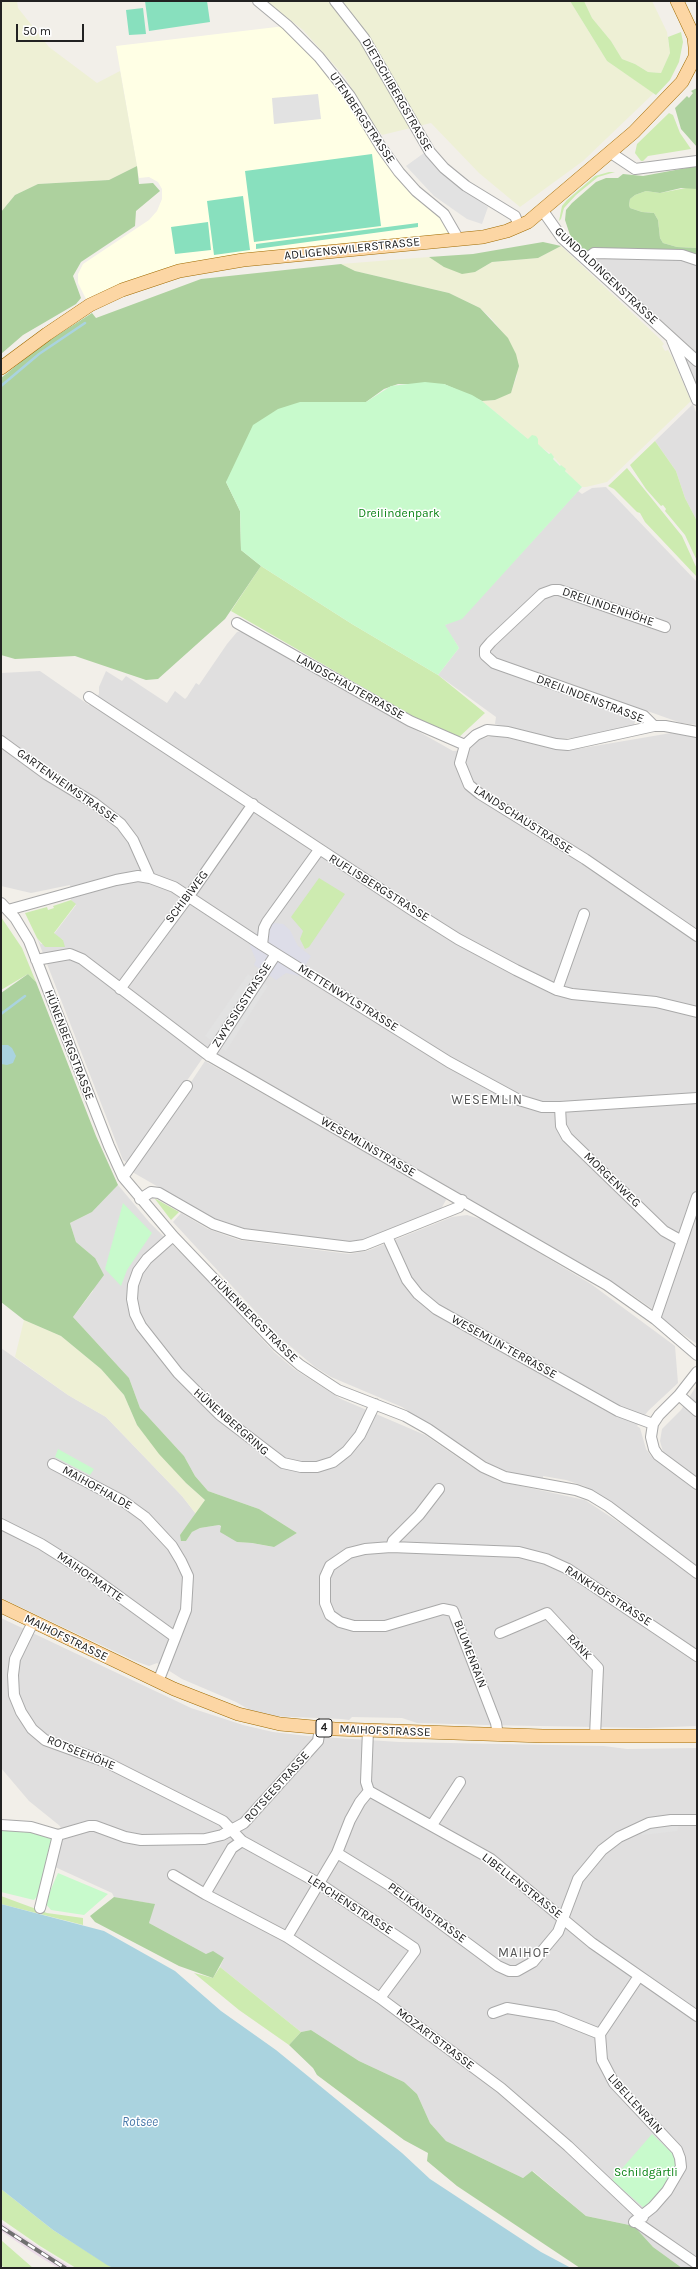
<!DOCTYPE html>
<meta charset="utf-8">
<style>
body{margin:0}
#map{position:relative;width:698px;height:2269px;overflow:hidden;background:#f2efe9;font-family:Karla,sans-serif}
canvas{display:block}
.frame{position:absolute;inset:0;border:2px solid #222;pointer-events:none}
.scale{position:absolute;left:16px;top:24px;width:68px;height:18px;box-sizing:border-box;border:2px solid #222;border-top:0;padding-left:5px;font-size:12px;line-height:14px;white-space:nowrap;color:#222;-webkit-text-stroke:3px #fff;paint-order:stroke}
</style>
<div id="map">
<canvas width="698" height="2269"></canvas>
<div class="frame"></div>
<div class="scale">50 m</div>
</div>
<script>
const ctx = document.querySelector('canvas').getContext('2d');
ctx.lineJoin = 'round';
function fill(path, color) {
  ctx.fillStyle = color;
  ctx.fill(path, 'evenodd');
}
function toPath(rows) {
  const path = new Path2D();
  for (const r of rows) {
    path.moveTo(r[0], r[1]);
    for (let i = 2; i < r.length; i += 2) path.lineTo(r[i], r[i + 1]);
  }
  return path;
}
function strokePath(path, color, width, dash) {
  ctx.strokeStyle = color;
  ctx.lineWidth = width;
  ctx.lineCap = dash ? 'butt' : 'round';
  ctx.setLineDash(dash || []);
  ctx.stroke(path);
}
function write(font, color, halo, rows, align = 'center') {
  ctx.font = font + ' Karla,sans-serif';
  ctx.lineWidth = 3;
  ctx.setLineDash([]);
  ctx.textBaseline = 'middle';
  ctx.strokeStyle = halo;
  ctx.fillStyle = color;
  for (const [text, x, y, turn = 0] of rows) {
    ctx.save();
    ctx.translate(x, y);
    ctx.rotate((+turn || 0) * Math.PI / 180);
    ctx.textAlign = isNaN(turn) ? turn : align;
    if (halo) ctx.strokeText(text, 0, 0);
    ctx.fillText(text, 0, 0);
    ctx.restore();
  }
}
const residential = toPath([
 [596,257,686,260,697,264,697,395,683,361,695,351,594,259],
 [693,404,697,415,697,521,685,498,676,471,655,441],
 [606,487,697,582,697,725,681,723,639,708,634,725,577,738,555,739,495,724,496,717,438,675,459,648,444,625,462,618,578,491,582,494,592,488],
 [241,631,453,751,469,750,478,740,495,735,555,749,577,749,671,733,697,737,697,1344,668,1324,651,1308,628,1292,221,1060,202,1059,129,1164,123,1160,37,938,41,944,63,940,54,934,76,905,71,900,70,885,31,893,1,886,1,673,40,671,89,705,99,694,99,687,106,671,122,681,126,676,167,703,175,691,185,699,187,697,196,683,199,685,227,644,237,632],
 [205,1061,447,1198,441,1209,365,1240,343,1242,240,1230,216,1220,134,1173,132,1171],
 [118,1185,150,1223,196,1268,274,1352,294,1369,341,1399,425,1435,469,1465,498,1481,585,1500,632,1531,697,1580,697,1726,647,1728,486,1725,417,1723,402,1718,352,1717,349,1720,341,1719,269,1716,250,1710,236,1702,182,1679,157,1663,149,1666,135,1661,1,1598,1,1348,68,1395,106,1417,182,1496,196,1514,180,1535,186,1541,192,1532,200,1528,219,1525,237,1542,252,1543,273,1547,297,1533,259,1509,208,1491,195,1476,184,1456,140,1408,129,1378,73,1317,93,1291,95,1258,76,1242,70,1223,92,1212],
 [181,1213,208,1229,239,1240,349,1254,367,1251,452,1217,467,1215,484,1220,591,1284,675,1346,678,1383,648,1411,637,1426,640,1428,646,1449,651,1456,697,1491,697,1566,603,1497,584,1486,566,1480,543,1476,543,1479,515,1474,491,1465,402,1407,331,1377,315,1367,278,1336,173,1222],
 [697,1385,697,1478,673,1462,663,1452,660,1441,662,1429,681,1410],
 [1,1618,191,1708,243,1725,273,1732,307,1736,399,1742,604,1746,627,1749,697,1748,697,2268,682,2268,679,2266,653,2247,634,2226,586,2216,533,2171,523,2178,446,2141,430,2123,417,2094,404,2082,359,2061,311,2030,301,2032,220,1967,224,1958,206,1954,149,1923,154,1904,114,1897,112,1893,55,1867,63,1836,60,1826,29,1801,1,1768]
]);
const industrial = toPath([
 [1,2222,9,2228,72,2268,58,2268,35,2254,1,2231]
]);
const education = toPath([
 [285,26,316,56,346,96,377,145,440,213,453,235,248,253,180,264,124,282,86,299,78,283,78,274,83,264,149,220,157,211,162,199,162,189,158,182,149,177,139,178,116,46]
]);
const farmland = toPath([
 [1,1,17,1,18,8,49,47,97,83,120,71,137,166,109,180,38,184,15,195,1,212],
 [266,1,570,1,607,61,654,93,583,161,520,207,479,173,431,123,382,135,375,127,344,76,303,30],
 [584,1,652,1,667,32,670,53,661,73,648,72,635,64,622,59,611,41,592,18],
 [561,246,660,339,664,344,662,346,665,351,668,350,672,357,691,401,607,482,586,487,582,487,572,478,550,453,528,439,482,401,495,400,511,392,517,376,508,339,491,318,480,308,449,293,355,271,341,264,429,257,475,272,492,262,538,258],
 [24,1320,61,1336,101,1369,124,1395,137,1425,186,1483,205,1500,196,1514,182,1496,106,1417,68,1395,15,1357]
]);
const grass = toPath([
 [570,1,584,1,592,18,611,41,622,59,635,64,648,72,661,73,670,53,668,37,681,32,683,42,679,62,670,80,656,95,607,61],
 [669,113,673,115,680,133,691,149,648,156,643,161,641,161,635,153,637,144],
 [609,172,615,172,598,177,576,195,564,208,561,219,559,221,562,206,567,200,595,176],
 [691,187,697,189,697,248,677,247,663,243,660,238,658,220,654,213,642,212,630,208,629,205,630,199,635,195,646,191,660,193],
 [655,441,676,471,685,498,697,521,697,561,685,535,665,511,666,509,663,505,661,506,646,489,630,465],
 [627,468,682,536,697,569,697,577,645,522,640,513,637,512,614,489,608,486],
 [261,566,352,624,438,675,485,713,457,739,416,718,231,611],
 [319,878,345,894,309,947,305,949,300,939,303,931,291,917],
 [71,900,76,904,54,933,63,940,65,947,45,947,37,938,25,913,47,907,48,910,54,908,53,906],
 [1,917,22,948,36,982,28,974,1,990],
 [155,1199,156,1199,179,1212,171,1220],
 [1,1896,47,1913,83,1918,83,1925,1,1904],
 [220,1967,301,2032,289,2045,239,2010,194,1973,213,1978],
 [1,2189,53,2230,113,2268,76,2268,40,2246,1,2219],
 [1,2240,33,2268,5,2268,1,2265]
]);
const forest = toPath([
 [697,88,697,147,681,129,675,108,687,96,689,98,693,93,691,91],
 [137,166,139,184,153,183,160,191,136,211,135,226,81,262,73,276,81,298,76,304,23,335,1,354,1,212,15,195,38,184,109,180],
 [697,166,697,189,681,188,660,193,646,191,635,195,630,199,629,205,630,208,642,212,654,213,658,220,660,238,663,243,677,247,697,248,697,257,590,255,571,238,565,220,566,210,572,203,596,182,606,178,618,178,623,174,643,176],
 [543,242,561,246,538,258,492,262,475,272,462,274,444,267,429,257,473,254],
 [341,264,355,271,449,293,480,308,508,338,516,354,519,366,511,393,495,400,482,401,444,384,398,384,384,389,366,402,226,482,240,511,241,550,261,566,225,619,158,679,146,680,75,656,15,659,1,655,1,378,39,347,92,313,96,318,201,279],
 [28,974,36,982,96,1136,118,1185,92,1212,70,1223,76,1242,95,1258,104,1275,73,1317,129,1378,140,1408,184,1456,195,1476,208,1491,259,1509,297,1533,274,1547,252,1543,237,1542,220,1532,221,1526,219,1525,200,1528,192,1532,186,1541,181,1541,180,1535,205,1500,186,1483,159,1454,137,1425,124,1395,101,1369,61,1336,24,1320,1,1302,1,993],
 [114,1897,155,1904,149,1923,206,1954,213,1951,224,1958,213,1978,179,1966,95,1922,90,1916],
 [311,2030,359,2061,404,2082,417,2094,430,2123,446,2141,523,2178,532,2171,586,2216,634,2226,653,2247,682,2268,580,2268,457,2186,427,2161,428,2153,404,2140,317,2075,313,2068,289,2045,301,2032]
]);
const park = toPath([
 [425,382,444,384,472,395,482,401,528,439,532,435,536,436,538,439,538,444,549,454,551,453,554,457,553,459,560,466,561,465,566,469,565,471,582,487,462,619,445,625,459,648,438,675,352,624,261,566,241,550,240,511,226,482,253,425,278,409,300,402,366,402,391,386],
 [123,1203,152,1233,127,1270,121,1286,105,1269],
 [58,1449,94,1469,90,1475,55,1457],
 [1,1827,41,1831,53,1837,40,1893,34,1900,1,1892],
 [58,1873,108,1894,84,1915,51,1910,45,1903],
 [652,2134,671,2152,676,2158,677,2166,664,2186,644,2208,612,2180]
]);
const pitch = toPath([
 [145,1,207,1,210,22,149,31],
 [143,8,146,34,129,35,126,10],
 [372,154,381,226,254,242,245,171],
 [243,196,250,250,214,255,207,201],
 [208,222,211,250,175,254,171,227],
 [418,223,418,227,256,249,256,244]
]);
const parking = toPath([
 [318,94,321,119,274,124,272,98],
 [424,153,439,171,488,207,482,224,467,219,434,196,406,166],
 [248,974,255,979,212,1041,205,1036],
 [262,982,268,986,226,1051,219,1047],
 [679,1823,677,1831,642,1835,639,1828]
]);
const plaza = toPath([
 [275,923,283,924,290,930,298,946,311,956,299,976,286,973,276,980,254,965,256,960,250,946,259,929]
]);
const water = toPath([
 [1,1045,8,1045,12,1048,16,1056,13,1063,7,1065,1,1064],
 [1,1904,104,1931,175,1971,221,2011,276,2050,402,2153,430,2179,541,2252,571,2268,113,2268,107,2265,53,2230,1,2189]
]);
const stream = toPath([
 [1,386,39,354,85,323],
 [1,1014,25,996]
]);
const minor = toPath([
 [258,1,287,25,319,57,350,96,381,147,399,172,416,191,444,214,459,240],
 [335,1,364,38,430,152,444,168,466,186,515,216,519,226],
 [611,153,635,169,697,161],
 [543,211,562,238,697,361],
 [586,259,594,253,682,255,697,260],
 [672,340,697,400],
 [237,623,410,721,465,745],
 [665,627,559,590,553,590,542,594,491,642,485,649,485,655,494,663,644,716,654,726,665,726,697,732],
 [89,697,412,910,458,939,516,970,557,990,572,994,656,1002,697,1012],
 [654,726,568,745,556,744,508,732,487,730,476,735,465,745,460,763,469,785,480,794,585,859,697,936],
 [1,741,46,774,94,803,121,824,133,840,150,878],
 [1,903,15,918,29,941,109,1146,123,1177,173,1236,278,1346,300,1365,338,1390,405,1416,428,1429,483,1467,505,1477,576,1490,590,1495,608,1506,697,1573],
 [8,910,116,880,138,876,150,878,174,887,262,945,449,1062,519,1100,542,1107,560,1107,697,1098],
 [262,945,264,928,267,922,319,850],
 [36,960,70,954,82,959,208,1055,607,1285,655,1319,697,1355],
 [120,989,189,896,253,804],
 [557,990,584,914],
 [209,1056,276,954],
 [560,1107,561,1126,567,1137,664,1231,682,1241],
 [123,1177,187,1086],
 [140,1199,151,1192,159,1193,213,1224,243,1234,350,1247,364,1245,459,1207,462,1200],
 [173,1236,147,1259,138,1271,133,1285,132,1299,135,1314,141,1326,178,1373,220,1415,283,1463,301,1467,317,1467,333,1462,347,1451,360,1435,375,1404],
 [387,1236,407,1280,418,1294,436,1309,618,1411,653,1424],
 [655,1319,697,1197],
 [697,1372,679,1395,659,1415,653,1424,651,1437,654,1449,658,1455,697,1484],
 [679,1395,697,1411],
 [53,1464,123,1501,145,1517,172,1546,181,1561,188,1576,186,1610,158,1682],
 [1,1524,41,1544,84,1571,175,1637],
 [391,1547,393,1541,419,1515,439,1489],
 [33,1622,15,1659,13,1675,14,1695,21,1712,32,1729,45,1740,106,1762,223,1821,242,1841,320,1884,414,1948,415,1951,380,1998],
 [500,1633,547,1613,598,1668,595,1736],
 [368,1730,366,1782,369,1791,491,1859,592,1943,697,2016],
 [498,1735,496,1723,453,1611,443,1609,385,1626,354,1626,340,1622,330,1615,325,1603,325,1577,330,1566,349,1553,365,1549,391,1547,519,1552,546,1559,568,1569,697,1656],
 [1,1825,31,1827,58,1835],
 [432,1825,460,1782],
 [337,1853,389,1885,498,1966,509,1971,517,1971,533,1962,558,1932,578,1879,602,1850,619,1837,649,1823,671,1820,697,1820],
 [173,1875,205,1894,287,1937,380,1998,501,2088,568,2146,643,2217],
 [205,1894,232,1848,242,1841],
 [40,1908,58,1835,89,1826,95,1826,125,1837,141,1840,205,1839,222,1835,244,1823,318,1741,320,1728],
 [287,1937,337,1853,350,1820,360,1802,369,1791],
 [493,2013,507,2008,555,2016,600,2034],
 [635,2221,697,2264],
 [634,2222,653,2207,667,2191,681,2167,680,2158,677,2150,614,2083,602,2060,600,2034,639,1976]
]);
const major = toPath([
 [1,368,47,334,90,305,122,290,179,271,243,260,483,237,507,231,528,222,634,132,682,82,695,57,695,47,694,37,677,1],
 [1,1606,174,1689,238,1714,280,1724,335,1729,543,1736,697,1736]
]);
const rail = toPath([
 [1,2227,65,2268]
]);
const shields = [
 [324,1728,16]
];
const shieldNames = [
 ["4",324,1728]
];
const streetNames = [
 ["DIETSCHIBERGSTRASSE",397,95,60],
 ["UTENBERGSTRASSE",362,118,56],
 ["ADLIGENSWILERSTRASSE",352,249,-6],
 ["GUNDOLDINGENSTRASSE",606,276,43],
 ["DREILINDENHÖHE",608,607,19],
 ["LANDSCHAUTERRASSE",350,687,29],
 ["DREILINDENSTRASSE",590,699,21],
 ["GARTENHEIMSTRASSE",67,786,35],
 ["LANDSCHAUSTRASSE",523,820,33],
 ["RUFLISBERGSTRASSE",379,888,32],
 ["SCHIBIWEG",187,897,-53],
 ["METTENWYLSTRASSE",348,998,32],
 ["ZWYSSIGSTRASSE",242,1005,-57],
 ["HÜNENBERGSTRASSE",69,1045,69],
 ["WESEMLINSTRASSE",368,1147,30],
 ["MORGENWEG",612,1180,44],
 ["HÜNENBERGSTRASSE",254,1319,45],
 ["WESEMLIN-TERRASSE",504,1347,29],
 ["HÜNENBERGRING",231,1422,41],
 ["MAIHOFHALDE",97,1488,29],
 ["MAIHOFMATTE",90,1577,35],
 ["RANKHOFSTRASSE",608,1596,33],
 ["MAIHOFSTRASSE",66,1638,26],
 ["RANK",579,1647,47],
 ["BLUMENRAIN",470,1654,69],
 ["MAIHOFSTRASSE",385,1731,2],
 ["ROTSEEHÖHE",81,1753,22],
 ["ROTSEESTRASSE",277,1787,-48],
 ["LIBELLENSTRASSE",522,1886,38],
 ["LERCHENSTRASSE",350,1905,33],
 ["PELIKANSTRASSE",427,1913,36],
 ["MOZARTSTRASSE",435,2039,37],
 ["LIBELLENRAIN",635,2104,48]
];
const parkNames = [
 ["Dreilindenpark",399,514],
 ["Schildgärtli",646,2173]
];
const neighbourhoodNames = [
 ["WESEMLIN",487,1100],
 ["MAIHOF",524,1953]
];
const waterNames = [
 ["Rotsee",140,2122]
];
fill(residential, '#e0dfdf');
fill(industrial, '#ebdbe8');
fill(education, '#ffffe5');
fill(farmland, '#eef0d5');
fill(grass, '#cdebb0');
fill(forest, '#add19e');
fill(park, '#c8facc');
fill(pitch, '#88e0be');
fill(parking, '#e2e2e2');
fill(plaza, '#dddde8');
fill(water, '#aad3df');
strokePath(stream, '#aad3df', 2.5);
strokePath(minor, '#a9a9a9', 12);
strokePath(major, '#a06b00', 14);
strokePath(minor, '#fff', 10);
strokePath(major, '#fcd6a4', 13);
strokePath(rail, '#707070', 4);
strokePath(rail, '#fff', 2.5, [8]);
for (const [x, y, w] of shields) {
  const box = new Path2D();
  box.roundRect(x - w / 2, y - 9, w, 18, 3);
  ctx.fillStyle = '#fff';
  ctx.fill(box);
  strokePath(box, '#222', 1);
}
write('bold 11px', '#222', null, shieldNames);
write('12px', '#222', '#fff', streetNames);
write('12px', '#0c8416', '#fff', parkNames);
ctx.letterSpacing = '1px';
write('13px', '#555', '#fff', neighbourhoodNames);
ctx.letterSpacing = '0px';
write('italic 13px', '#4a7aab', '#fff', waterNames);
</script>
